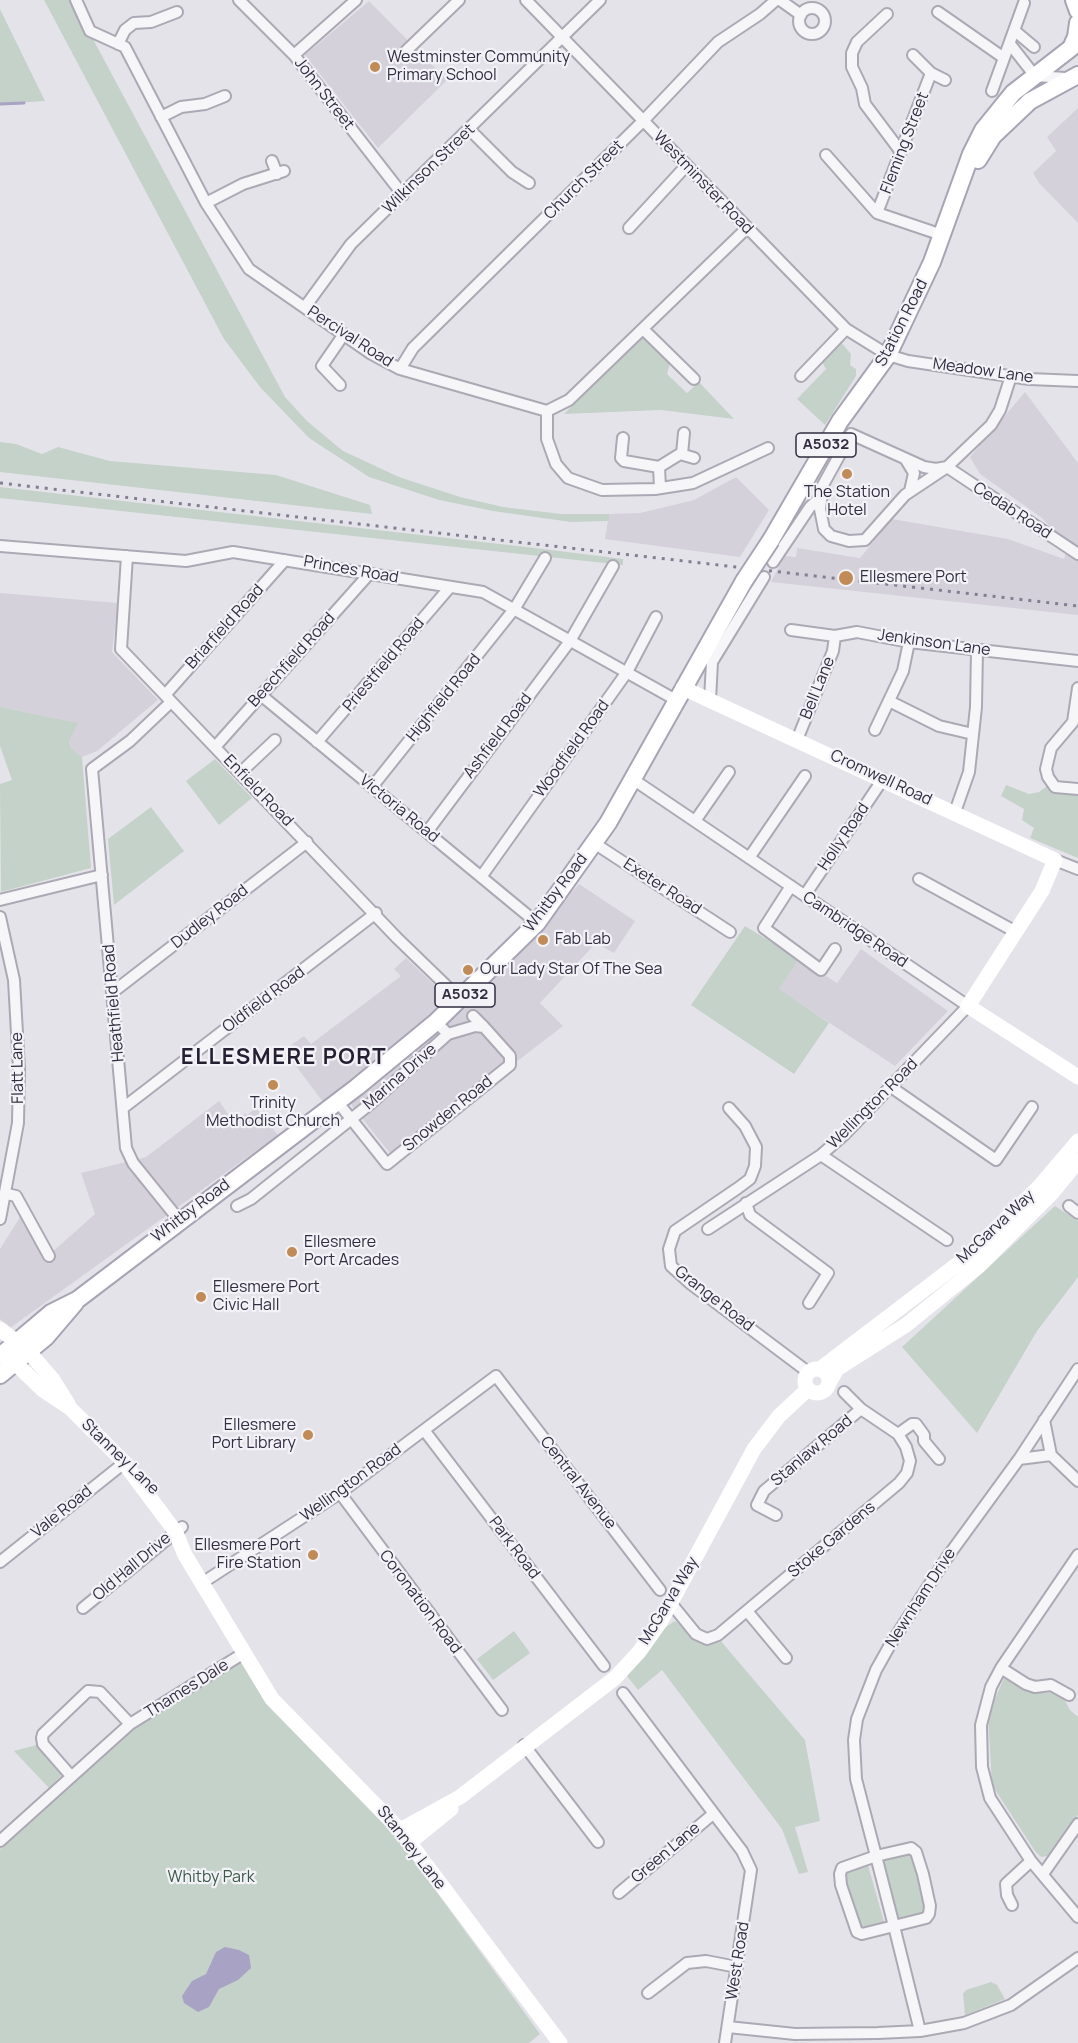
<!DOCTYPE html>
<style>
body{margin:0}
canvas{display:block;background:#e5e3ea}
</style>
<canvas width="1078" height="2043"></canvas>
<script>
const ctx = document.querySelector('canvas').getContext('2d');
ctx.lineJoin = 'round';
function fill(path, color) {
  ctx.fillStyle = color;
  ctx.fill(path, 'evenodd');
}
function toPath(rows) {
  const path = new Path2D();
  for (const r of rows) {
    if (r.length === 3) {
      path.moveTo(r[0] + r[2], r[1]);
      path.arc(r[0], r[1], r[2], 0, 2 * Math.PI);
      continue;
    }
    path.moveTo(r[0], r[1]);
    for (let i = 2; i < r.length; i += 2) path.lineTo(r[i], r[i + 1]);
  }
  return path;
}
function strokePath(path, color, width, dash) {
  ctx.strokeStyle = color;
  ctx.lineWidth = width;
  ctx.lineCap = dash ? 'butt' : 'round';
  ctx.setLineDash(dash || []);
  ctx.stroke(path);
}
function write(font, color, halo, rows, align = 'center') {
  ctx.font = font + ' Manrope,sans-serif';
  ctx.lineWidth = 4.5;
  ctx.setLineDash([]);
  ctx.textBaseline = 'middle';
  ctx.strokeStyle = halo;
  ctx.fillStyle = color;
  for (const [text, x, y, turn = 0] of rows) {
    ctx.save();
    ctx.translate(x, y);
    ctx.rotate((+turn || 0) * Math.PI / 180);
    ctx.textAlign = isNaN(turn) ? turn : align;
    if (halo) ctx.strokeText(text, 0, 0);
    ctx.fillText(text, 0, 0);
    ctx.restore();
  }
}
const built = toPath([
 [369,1,447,80,378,148,305,55],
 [1078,108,1078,223,1039,183,1033,173,1056,151,1047,137],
 [1025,392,1078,463,1078,615,771,582,784,556,796,557,797,548,860,558,892,519,1008,539,1064,559,1068,547,1042,518,980,474,970,457],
 [736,477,769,510,740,557,605,539,609,514,640,513,694,500],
 [0,593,118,603,112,652,158,700,97,751,82,757,71,748,69,742,77,723,0,707],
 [579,884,635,921,614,953,596,943,540,1003,563,1026,393,1157,345,1097,329,1110,284,1050,304,1036,311,1044,401,976,394,969,406,958,462,1011],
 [861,949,948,1011,895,1066,778,989,799,959,837,983],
 [219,1101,235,1124,245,1113,247,1115,256,1108,278,1135,10,1328,0,1319,0,1249,22,1214,49,1255,95,1214,81,1173,146,1157]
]);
const green = toPath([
 [44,0,72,0,285,397,307,421,343,451,399,477,460,497,503,507,561,514,609,514,609,521,571,522,493,511,439,500,369,477,309,438,260,387,224,339],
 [0,9,45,101,0,104],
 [639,338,648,339,670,363,667,374,687,393,699,382,734,419,661,410,564,414],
 [840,341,851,354,850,365,856,369,856,376,825,425,797,399,826,369,822,362,823,357],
 [0,442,16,444,42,454,58,447,110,461,276,475,370,505,372,514,0,472],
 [0,487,535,548,623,559,623,565,0,498],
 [0,707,78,723,69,742,71,748,82,757,91,868,1,892,0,784,12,780,0,746],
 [215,759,252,798,219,825,186,781],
 [1006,785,1029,794,1039,792,1047,786,1059,792,1078,793,1078,858,1030,838,1034,828,1022,820,1024,809,1001,796],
 [151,807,184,851,114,905,108,839],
 [745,926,799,959,779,989,829,1023,794,1074,691,1005],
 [1055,1206,1078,1221,1078,1277,1037,1331,977,1433,902,1347],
 [675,1621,700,1642,710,1644,720,1640,805,1740,820,1821,795,1827,808,1872,799,1874,782,1829,662,1670,638,1690,627,1676,664,1628],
 [514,1631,530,1653,493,1680,477,1659],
 [242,1662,374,1806,540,2034,529,2043,0,2043,0,1849,77,1776,134,1727],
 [1004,1678,1023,1689,1036,1693,1052,1693,1063,1697,1070,1710,1078,1717,1078,1815,1048,1856,1041,1857,1035,1851,992,1785,988,1715],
 [40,1744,63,1771,61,1776,49,1788,14,1751],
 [912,1852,927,1907,926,1914,900,1920,896,1915,883,1863,885,1859],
 [868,1865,884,1922,862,1931,843,1876,845,1871],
 [991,1982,997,1985,1005,1999,965,2015,963,1994,966,1990]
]);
const water = toPath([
 [225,1947,239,1950,249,1955,251,1968,238,1980,219,1989,209,2007,198,2012,184,2003,182,1996,192,1981,206,1974,216,1952]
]);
const stream = toPath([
 [0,104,24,103]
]);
const street = toPath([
 [76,0,90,31,125,47,206,203,249,269,370,353,400,369,547,411,569,400,747,228],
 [239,0,294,55,403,195],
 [526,0,846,329,888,355,908,361,1029,379,1078,381],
 [780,0,801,15],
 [812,21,13],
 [938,12,1004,58],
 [887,14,857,42,852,53,852,67,862,88,865,104,901,152],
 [1015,31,1034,47],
 [118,44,125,30,134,23,151,22,177,12],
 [1010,44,1035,76,1065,78],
 [406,51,459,0],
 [294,55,356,0],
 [913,55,931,73,945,80],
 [992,91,1024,3],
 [161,117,181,107,205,104,225,96],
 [469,129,512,172,529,183],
 [826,155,877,213,942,235],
 [272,161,277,174],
 [206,203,243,184,284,171],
 [877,213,931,73],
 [629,228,686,166],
 [305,307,351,244,600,0],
 [643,329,694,379],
 [400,369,413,348,642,122,718,42,760,14,776,0],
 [801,376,846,329],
 [340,385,322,366,344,334],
 [547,411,547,439,556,464,568,478,602,490,655,489,693,483,768,448],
 [623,438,621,458,624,461,659,467,660,488],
 [682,454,684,433],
 [906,460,914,473,910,491],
 [659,467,680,454,694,458],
 [947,467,936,469,924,467,851,434,823,485,820,509,824,529,831,536,849,541,865,540,905,495,947,467,991,425,1000,410,1011,376],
 [947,467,1078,554],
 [0,546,186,561,233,552,483,592,676,700],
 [127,556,121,649,397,938,460,999],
 [773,562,810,507,821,497],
 [791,630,835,636,857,632,909,642,1078,661],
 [1078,688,1073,722,1051,748,1046,769,1048,777,1055,787,1078,789],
 [165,695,285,560],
 [262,696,537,923],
 [710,700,712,662,764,577],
 [889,701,939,726,973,734],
 [171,702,130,741,92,769,126,1148,133,1163,179,1220],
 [875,730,903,671,909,642],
 [797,740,833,651,835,636],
 [317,742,450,587],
 [215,747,370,573],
 [240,773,275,740],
 [634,780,968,1006,845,1134,821,1155,708,1229],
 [372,787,515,608,545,558],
 [955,812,969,772,976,707,977,650],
 [695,821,729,772],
 [427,832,570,641,613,566],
 [594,843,730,932],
 [749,858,805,776],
 [1055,860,1078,869],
 [481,877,627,672,656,617],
 [919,879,1016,932],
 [791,886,764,928,821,970,835,949],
 [805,895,883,779],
 [0,900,102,875],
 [0,917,14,980,19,1069,18,1123,0,1219],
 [113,992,307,842],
 [473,1016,484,1027],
 [891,1087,996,1160,1032,1107],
 [336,1100,387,1164,510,1065,510,1056,484,1027,475,1026,448,1034,436,1022],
 [123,1108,376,913],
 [729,1108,745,1126,756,1147,755,1166,750,1179,738,1188,675,1231,669,1249,671,1266,691,1284,808,1372],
 [821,1155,947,1240],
 [7,1194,16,1196,49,1256],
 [746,1203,750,1215,828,1273,809,1303],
 [237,1206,251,1199,370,1104,448,1034],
 [1069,1206,1078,1213],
 [1044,1420,1051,1455],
 [424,1430,604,1666],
 [898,1434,912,1424,916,1424,924,1435,924,1441,939,1459],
 [1019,1459,1051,1455,1078,1481],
 [340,1493,502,1710],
 [776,1515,757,1505,764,1491,861,1409],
 [1078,1555,1001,1668,991,1687,981,1725,982,1767,990,1798,1031,1861,1078,1917],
 [0,1562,124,1463],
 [202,1583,340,1493,496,1376,660,1590],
 [670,1602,696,1634,707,1639,718,1635,899,1483,907,1473,910,1461,906,1447,898,1434,861,1409,844,1392],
 [83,1608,182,1527],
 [747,1611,786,1658],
 [1001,1668,1026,1684,1035,1687,1051,1685,1069,1695],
 [623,1693,742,1851,751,1870,725,2043],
 [524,1745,598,1842],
 [71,1776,43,1744,42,1738,43,1734,88,1691,100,1692,130,1724],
 [0,1841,130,1724,244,1653],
 [911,1848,916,1852,923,1874,930,1906,929,1914,926,1918,894,1926,876,1856,911,1848],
 [1043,1874,1078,1824],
 [619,1893,713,1814],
 [1012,1905,1007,1895,1006,1884,1031,1861],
 [648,1993,687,1963,706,1961,737,1967],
 [728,2027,795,2034,878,2033,920,2031,964,2023,1011,2005,1078,1958],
 [920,2031,894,1926,862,1934,857,1932,841,1885,840,1874,842,1868,876,1856,856,1779,854,1740,857,1719,876,1670,890,1645,946,1559,1019,1459,1078,1369]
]);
const secondary = toPath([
 [683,688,1055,860,1042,891,968,1006,1078,1077],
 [0,1329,29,1352,53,1380,68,1404],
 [7,1355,43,1390,70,1408,130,1468],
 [817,1381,12],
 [820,1369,967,1257,1038,1188,1078,1141],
 [829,1383,837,1369,906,1325,979,1266,1052,1193,1078,1161],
 [124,1463,175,1531,185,1555,272,1699,400,1830,560,2043],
 [400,1830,460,1797,615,1678,639,1652,661,1621,754,1449,779,1416,807,1390],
 [409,1843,451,1809]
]);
const primary = toPath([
 [1074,0,1078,11],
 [978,160,993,136,1030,101,1078,75],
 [771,540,840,421,888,355,932,262,971,154,983,130,1013,93,1071,48,1076,37,1078,23],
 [0,1356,51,1313,77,1300,357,1087,436,1022,537,923,608,823,744,581],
 [0,1375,46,1337,75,1303]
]);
const rail = toPath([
 [0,483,1078,606]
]);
const primaryBridge = toPath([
 [744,581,771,540]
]);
const markers = [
 [375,67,6,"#c08b56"],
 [847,474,6,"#c08b56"],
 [846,578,8,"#c08b56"],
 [543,940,6,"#c08b56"],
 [468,970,6,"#c08b56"],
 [273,1085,6,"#c08b56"],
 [292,1252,6,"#c08b56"],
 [201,1297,6,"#c08b56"],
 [308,1435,6,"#c08b56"],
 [313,1555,6,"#c08b56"]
];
const shields = [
 [826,445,60],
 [465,995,60]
];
const shieldNames = [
 ["A5032",826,445],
 ["A5032",465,995]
];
const poiNames = [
 ["Westminster Community",387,58],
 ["Primary School",387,76],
 ["The Station",847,493,"center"],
 ["Hotel",847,511,"center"],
 ["Ellesmere Port",860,578],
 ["Fab Lab",555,940],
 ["Our Lady Star Of The Sea",480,970],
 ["Trinity",273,1104,"center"],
 ["Methodist Church",273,1122,"center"],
 ["Ellesmere",304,1243],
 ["Port Arcades",304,1261],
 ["Ellesmere Port",213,1288],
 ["Civic Hall",213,1306],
 ["Ellesmere",296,1426,"right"],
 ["Port Library",296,1444,"right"],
 ["Ellesmere Port",301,1546,"right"],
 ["Fire Station",301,1564,"right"]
];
const streetNames = [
 ["John Street",324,94,52],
 ["Fleming Street",905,143,-69],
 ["Wilkinson Street",429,169,-44],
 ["Church Street",584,180,-45],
 ["Westminster Road",703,183,46],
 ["Station Road",902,323,-63],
 ["Percival Road",350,337,33],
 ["Meadow Lane",983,371,8],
 ["Cedab Road",1012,511,33],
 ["Princes Road",351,570,10],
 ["Briarfield Road",225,627,-48],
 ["Jenkinson Lane",934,643,8],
 ["Beechfield Road",292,660,-48],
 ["Priestfield Road",384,665,-50],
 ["Bell Lane",818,688,-68],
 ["Highfield Road",444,698,-51],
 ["Ashfield Road",498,736,-53],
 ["Woodfield Road",572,749,-54],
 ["Cromwell Road",881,778,25],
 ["Enfield Road",258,791,46],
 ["Victoria Road",399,809,39],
 ["Holly Road",844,837,-56],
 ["Exeter Road",662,887,33],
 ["Whitby Road",556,893,-53],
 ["Dudley Road",210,917,-38],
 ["Cambridge Road",855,930,34],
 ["Oldfield Road",264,1000,-37],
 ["Heathfield Road",114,1003,-95],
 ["Flatt Lane",18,1068,-91],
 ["Marina Drive",400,1077,-41],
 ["Wellington Road",873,1104,-45],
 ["Snowden Road",448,1114,-39],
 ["Whitby Road",191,1211,-37],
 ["McGarva Way",996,1227,-43],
 ["Grange Road",714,1299,38],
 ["Stanlaw Road",812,1451,-40],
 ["Stanney Lane",120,1457,44],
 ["Wellington Road",351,1483,-36],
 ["Central Avenue",578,1483,52],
 ["Vale Road",62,1512,-39],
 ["Stoke Gardens",832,1540,-40],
 ["Park Road",514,1548,53],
 ["Old Hall Drive",132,1567,-40],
 ["Newnham Drive",921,1598,-57],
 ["McGarva Way",669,1601,-59],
 ["Coronation Road",420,1602,53],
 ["Thames Dale",187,1689,-32],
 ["Stanney Lane",411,1848,52],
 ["Green Lane",666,1853,-40],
 ["West Road",738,1961,-81]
];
const parkNames = [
 ["Whitby Park",211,1878]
];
const districtNames = [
 ["ELLESMERE PORT",284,1058]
];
fill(built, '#d4d1db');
fill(green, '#c5d2ca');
fill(water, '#a8a2c5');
strokePath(stream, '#a8a2c5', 3);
strokePath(street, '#aca9b4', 14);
strokePath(primary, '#a8a4b4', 20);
strokePath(street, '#f6f5f8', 10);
strokePath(secondary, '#fff', 15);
strokePath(primary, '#fff', 16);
strokePath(rail, '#837e91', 3, [3, 6]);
strokePath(primaryBridge, '#a8a4b4', 20, []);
strokePath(primaryBridge, '#fff', 16);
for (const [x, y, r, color] of markers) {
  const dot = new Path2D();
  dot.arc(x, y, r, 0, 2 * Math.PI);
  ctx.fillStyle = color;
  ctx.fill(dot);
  strokePath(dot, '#f3f2f7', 2);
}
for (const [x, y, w] of shields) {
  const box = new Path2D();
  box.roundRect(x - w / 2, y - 12, w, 24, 4.5);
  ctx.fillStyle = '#f3f2f7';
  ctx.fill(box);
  strokePath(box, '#322d40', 1.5);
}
write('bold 15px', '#322d40', null, shieldNames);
write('16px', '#322d40', '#f3f2f7', poiNames, 'left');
write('16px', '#322d40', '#f3f2f7', streetNames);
write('16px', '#3b5a49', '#f3f2f7', parkNames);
ctx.letterSpacing = '1.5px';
write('bold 22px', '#241f31', '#f3f2f7', districtNames);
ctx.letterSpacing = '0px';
</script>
